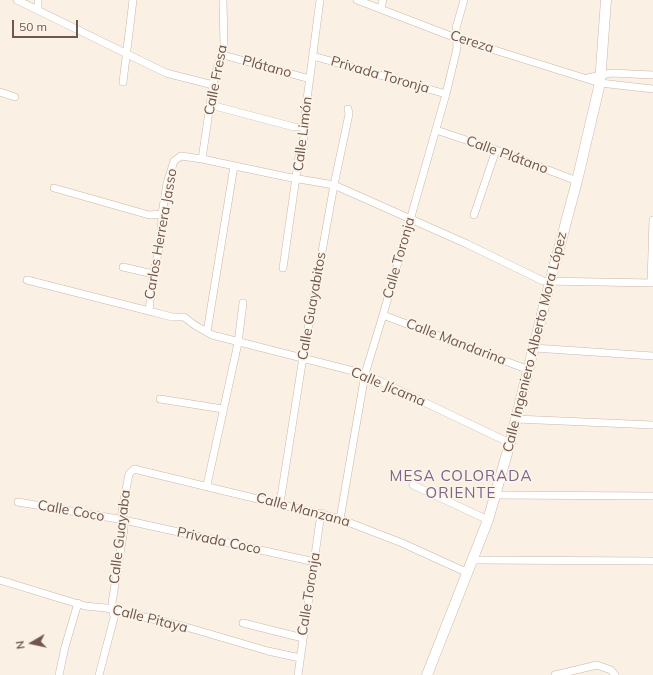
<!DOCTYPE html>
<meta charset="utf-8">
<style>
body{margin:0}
#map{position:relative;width:653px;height:675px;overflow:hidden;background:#faf0e3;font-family:Mulish,sans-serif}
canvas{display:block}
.north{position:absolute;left:12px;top:623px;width:40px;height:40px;-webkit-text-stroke:3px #fdf4e9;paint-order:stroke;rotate:261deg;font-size:11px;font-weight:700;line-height:16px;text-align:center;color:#70564c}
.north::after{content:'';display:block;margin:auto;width:14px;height:18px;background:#70564c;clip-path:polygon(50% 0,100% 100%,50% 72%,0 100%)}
.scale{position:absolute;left:12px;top:20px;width:66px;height:18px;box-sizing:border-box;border:2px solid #70564c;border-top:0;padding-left:5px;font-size:12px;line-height:14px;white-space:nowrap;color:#70564c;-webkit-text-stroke:3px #fdf4e9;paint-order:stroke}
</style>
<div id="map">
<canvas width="653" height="675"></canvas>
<div class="north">N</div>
<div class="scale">50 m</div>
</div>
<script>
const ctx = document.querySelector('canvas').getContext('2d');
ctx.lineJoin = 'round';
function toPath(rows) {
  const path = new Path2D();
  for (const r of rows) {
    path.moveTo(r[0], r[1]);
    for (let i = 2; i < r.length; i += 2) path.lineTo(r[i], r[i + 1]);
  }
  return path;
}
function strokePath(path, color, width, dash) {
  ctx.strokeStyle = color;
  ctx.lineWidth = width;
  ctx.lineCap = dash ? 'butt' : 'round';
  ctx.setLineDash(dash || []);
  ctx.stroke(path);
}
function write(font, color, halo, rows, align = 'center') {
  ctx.font = font + ' Mulish,sans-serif';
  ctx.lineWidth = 3.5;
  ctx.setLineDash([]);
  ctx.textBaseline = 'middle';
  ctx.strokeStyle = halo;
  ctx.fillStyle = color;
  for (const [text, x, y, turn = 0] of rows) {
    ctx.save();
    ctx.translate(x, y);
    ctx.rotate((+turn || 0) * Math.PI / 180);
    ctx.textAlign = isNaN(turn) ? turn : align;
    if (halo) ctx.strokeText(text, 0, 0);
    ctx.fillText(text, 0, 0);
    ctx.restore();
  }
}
const street = toPath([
 [17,0,166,73,213,85],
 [38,0,38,10],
 [357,0,456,38,600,83,653,89],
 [381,8,383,0],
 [223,55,310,79],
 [313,56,446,94],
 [588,78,611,73,653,75],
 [123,82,133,0],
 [0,92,15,97],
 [211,105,294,127,304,127],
 [436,130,496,150,577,181],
 [202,159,214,78,224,47,223,0],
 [54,188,149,215,162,214],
 [474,215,496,150],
 [123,267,153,274],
 [283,268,300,149,304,137,304,122,320,0],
 [27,280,149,311,172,317,184,317,196,326,212,335,365,374,510,443],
 [651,283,653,220],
 [149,311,153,274,161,242,162,214,167,183,174,161,181,156,202,159,287,177,334,185,467,244,543,281,653,283],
 [383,315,529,370],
 [207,332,234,166],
 [534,348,653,356],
 [160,399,223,409],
 [516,419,653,425],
 [207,485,238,343,243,303],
 [413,485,488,520],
 [495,495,653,496],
 [18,502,124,520,315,562],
 [280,503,303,357,334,185,349,114,348,109],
 [340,519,365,374,383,315,446,94,457,48,456,28,464,0],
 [474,560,653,561],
 [0,580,85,606,106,608,186,627,268,651,300,658],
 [243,623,303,638],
 [59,675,65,647,78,603],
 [99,675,114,618,112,603,124,529,122,511,129,474,134,469,340,519,402,543,468,573],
 [298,675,321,513],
 [555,675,597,665,611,670,615,675]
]);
const secondary = toPath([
 [427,675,488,520,510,443,550,282,577,181,600,83,606,0]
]);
const streetNames = [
 ["Cereza",472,42,18],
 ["Plátano",267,67,15],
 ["Privada Toronja",380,75,16],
 ["Calle Fresa",216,80,-79],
 ["Calle Limón",303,134,-83],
 ["Calle Plátano",507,155,20],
 ["Carlos Herrera Jasso",161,234,-80],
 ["Calle Toronja",399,258,-74],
 ["Calle Guayabitos",312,306,-80],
 ["Calle Mandarina",456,342,21],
 ["Calle Ingeniero Alberto Mora López",535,342,-76],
 ["Calle Jícama",388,387,23],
 ["Calle Manzana",303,510,15],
 ["Calle Coco",71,511,10],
 ["Calle Guayaba",120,537,-83],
 ["Privada Coco",219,541,12],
 ["Calle Toronja",309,594,-81],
 ["Calle Pitaya",150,619,14]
];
const neighbourhoodNames = [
 ["MESA COLORADA",461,476],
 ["ORIENTE",461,493]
];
strokePath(street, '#cab7ab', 8);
strokePath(secondary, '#cfb9ac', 11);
strokePath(street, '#fff', 7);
strokePath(secondary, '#fff', 10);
write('14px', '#70564c', '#fdf4e9', streetNames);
ctx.letterSpacing = '1px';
write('15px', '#7c648c', '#fdf4e9', neighbourhoodNames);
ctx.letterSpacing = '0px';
</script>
